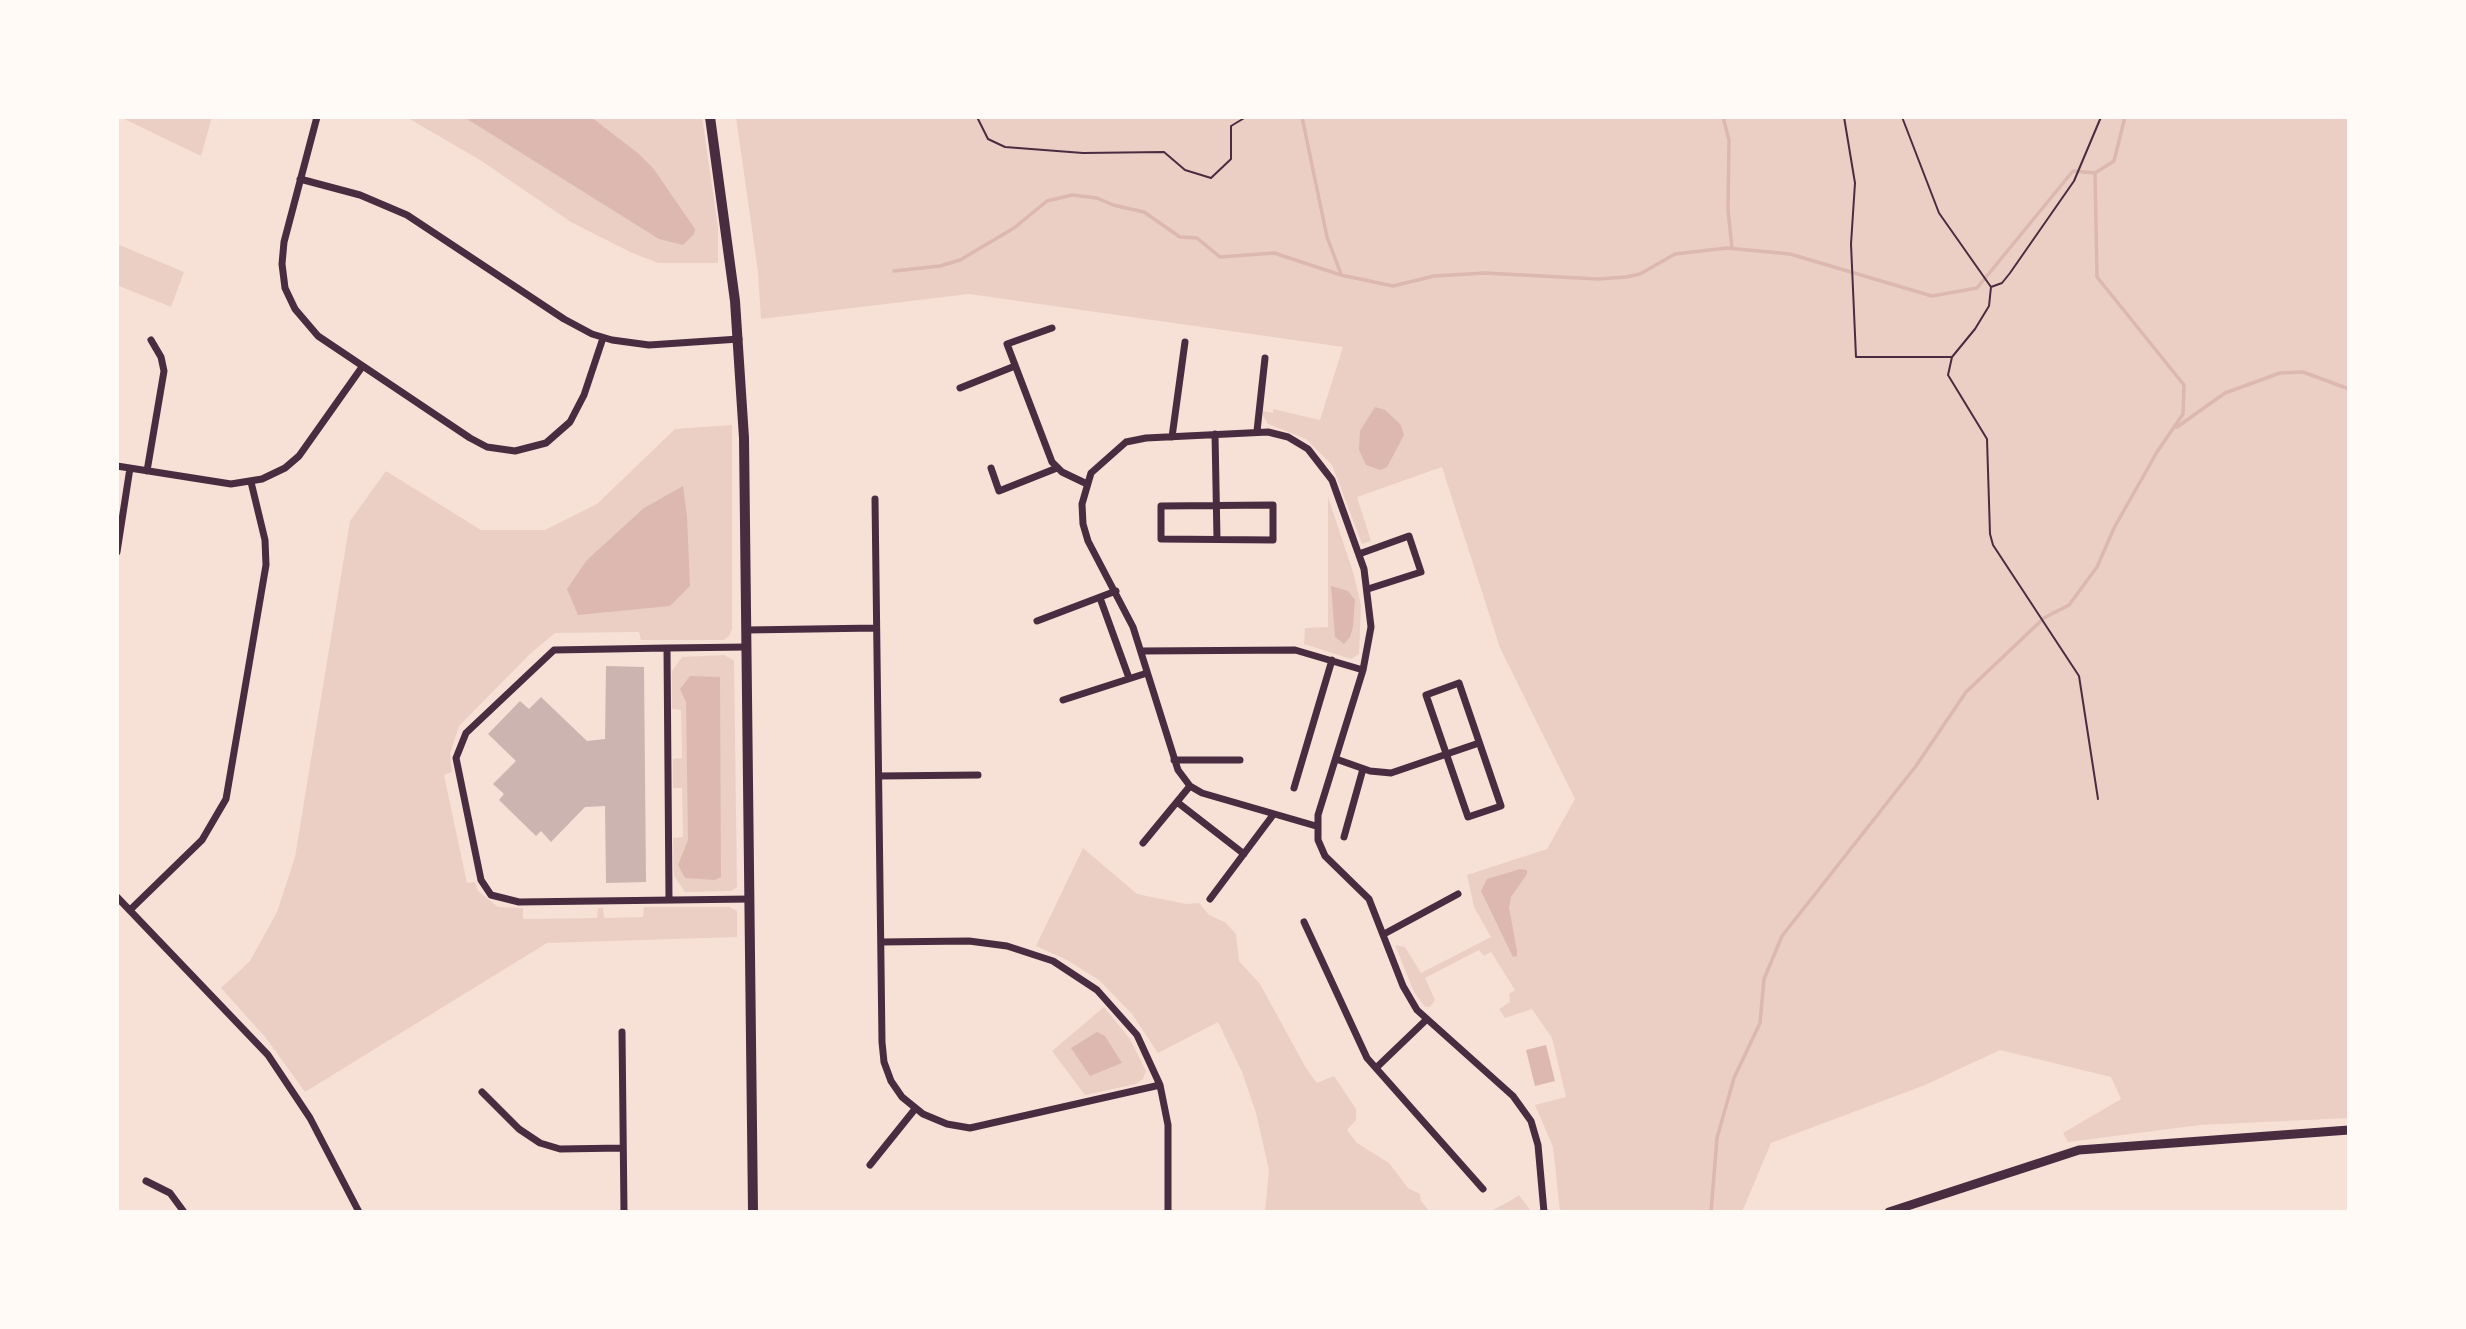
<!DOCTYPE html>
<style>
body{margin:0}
#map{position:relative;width:2466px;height:1329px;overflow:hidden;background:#f7e1d7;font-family:Inter,sans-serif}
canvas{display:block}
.frame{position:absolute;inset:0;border:119px solid #fffaf5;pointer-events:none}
</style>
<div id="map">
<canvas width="2466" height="1329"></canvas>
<div class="frame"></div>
</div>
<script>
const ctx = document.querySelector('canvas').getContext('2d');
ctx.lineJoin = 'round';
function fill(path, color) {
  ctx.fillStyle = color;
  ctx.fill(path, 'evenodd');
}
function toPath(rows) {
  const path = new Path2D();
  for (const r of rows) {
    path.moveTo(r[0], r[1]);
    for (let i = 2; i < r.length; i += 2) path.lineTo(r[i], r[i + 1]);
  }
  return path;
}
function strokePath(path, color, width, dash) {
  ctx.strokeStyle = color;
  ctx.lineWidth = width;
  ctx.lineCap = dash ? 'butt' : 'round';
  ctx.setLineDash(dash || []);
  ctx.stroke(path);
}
const green = toPath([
 [120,117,212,117,201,156],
 [406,117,702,117,718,227,718,263,658,263,630,252,571,222,480,160],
 [736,117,2349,117,2349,1118,2200,1125,2068,1142,2063,1133,2121,1099,2111,1077,2000,1050,1925,1085,1771,1143,1742,1212,1560,1212,1553,1147,1535,1105,1566,1097,1552,1038,1532,1009,1505,1018,1499,1009,1510,1002,1509,994,1515,990,1491,952,1484,956,1479,950,1425,978,1435,1000,1430,1007,1425,1007,1414,992,1395,945,1405,947,1421,973,1491,937,1474,907,1467,875,1547,849,1575,799,1500,648,1442,467,1357,497,1371,541,1362,544,1332,465,1306,439,1268,424,1263,416,1263,411,1273,413,1273,409,1320,420,1343,347,969,294,761,319,758,272],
 [117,244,184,272,171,307,117,285],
 [732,425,732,629,729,636,724,640,641,640,639,632,555,633,531,653,459,726,450,754,452,772,444,775,467,883,475,882,478,891,498,907,523,908,523,919,597,918,598,908,603,908,604,918,643,917,644,907,729,907,737,911,737,937,547,943,305,1092,266,1038,221,988,250,961,277,912,295,857,350,521,386,471,481,530,545,530,597,504,675,429],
 [1328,497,1353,572,1361,605,1359,654,1351,659,1304,644,1305,628,1328,627],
 [724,655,734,660,737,887,731,891,685,892,674,876,673,838,683,837,682,788,673,788,673,759,682,758,681,710,672,709,672,671,682,657],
 [1083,848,1137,894,1186,904,1199,903,1209,915,1225,922,1236,934,1239,961,1260,984,1306,1068,1317,1083,1334,1076,1356,1109,1356,1120,1347,1130,1357,1143,1389,1163,1408,1188,1420,1194,1421,1201,1430,1212,1265,1212,1269,1170,1256,1113,1242,1072,1218,1022,1158,1053,1132,1014,1099,980,1067,960,1036,946],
 [1104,1007,1130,1039,1146,1071,1143,1079,1136,1084,1085,1095,1052,1051],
 [1519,1195,1531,1211,1489,1212,1510,1201]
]);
const water = toPath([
 [464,117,591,117,639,154,653,168,695,229,694,234,683,245,659,239],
 [1375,407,1385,410,1401,425,1404,435,1387,467,1380,470,1366,465,1359,450,1360,431],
 [683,486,687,516,690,586,670,606,578,615,567,589,587,560,644,508],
 [1331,586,1348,591,1355,600,1353,627,1350,637,1344,644,1335,637],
 [690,676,720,677,721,877,715,880,685,878,678,865,688,840,686,702,680,689],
 [1520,869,1527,870,1527,874,1511,897,1509,907,1517,951,1517,956,1513,957,1481,891,1487,879],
 [1097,1032,1105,1036,1122,1063,1090,1076,1071,1048],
 [1546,1045,1555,1081,1535,1086,1526,1050]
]);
const stream = toPath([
 [1302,117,1327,237,1341,274],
 [1723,117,1729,140,1728,210,1732,248],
 [2095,173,2114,161,2125,117],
 [894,271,940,266,960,260,1014,228,1047,201,1072,195,1097,198,1113,205,1144,212,1180,237,1197,238,1220,257,1274,253,1341,275,1393,286,1434,276,1485,273,1598,279,1626,277,1640,274,1675,254,1727,248,1790,254,1932,296,1977,288,2073,171,2095,173],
 [2177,427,2225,393,2280,373,2303,372,2349,389],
 [1711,1212,1717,1138,1734,1078,1760,1023,1764,979,1782,936,1916,766,1966,692,2044,618,2069,605,2097,567,2114,528,2157,452,2183,414,2184,385,2097,277,2095,173]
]);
const building = toPath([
 [606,666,644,667,646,882,606,883,605,806,585,807,551,842,541,831,536,836,499,800,504,794,493,784,516,761,488,734,520,701,529,709,541,697,587,741,605,739]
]);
const path = toPath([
 [977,117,988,139,1005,147,1083,153,1164,152,1185,170,1211,178,1231,159,1231,126,1246,117],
 [1844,117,1855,183,1851,244,1856,357,1951,357],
 [1902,117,1939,213,1991,287,1989,306,1975,329,1952,357,1948,375,1987,439,1990,534,1993,545,2079,676,2098,799],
 [1991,287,2002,283,2010,273,2074,181,2101,117]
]);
const minor = toPath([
 [317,117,284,242,282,264,285,288,295,309,318,336,470,438,487,447,515,451,546,443,570,422,584,395,603,338],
 [300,179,360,195,407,215,564,319,592,334,612,340,649,345,739,339],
 [1052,328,1007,344,1052,462,1062,472,1087,484],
 [960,388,1015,366],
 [1257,431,1265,358],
 [1215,434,1217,539],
 [1172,437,1185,342],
 [117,466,231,484,262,479,285,468,299,456,362,367],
 [991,468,999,491,1057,468],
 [147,471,164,371,161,357,151,340],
 [875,499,882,1042,884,1062,891,1081,902,1097,923,1114,947,1124,970,1128,1160,1085],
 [1273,505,1273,540,1161,539,1161,506,1273,505],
 [117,552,130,468],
 [1359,554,1409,536,1421,572,1368,589],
 [1100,598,1129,678],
 [1037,621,1116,591],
 [747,630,876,628],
 [667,648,554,650,466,733,456,758,481,880,491,895,519,902,750,899],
 [1141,651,1295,650,1363,670],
 [1459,683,1501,806,1468,817,1426,695,1459,683],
 [1063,700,1147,673],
 [1336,759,1370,771,1391,773,1479,743],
 [1174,760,1240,760],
 [879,776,978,775],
 [1294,788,1332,660],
 [1177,802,1244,854],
 [1316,826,1202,793,1190,786,1178,770,1133,627,1088,541,1083,524,1082,504,1091,473,1126,442,1146,438,1268,432,1288,437,1308,449,1332,480,1364,569,1371,627,1363,670,1318,815,1318,840,1325,856,1369,899,1403,986,1417,1010,1513,1096,1531,1121,1538,1145,1544,1212],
 [1344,837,1363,769],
 [1143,843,1190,786],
 [117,897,268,1055,310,1118,359,1212],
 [1210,899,1273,815],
 [669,900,667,648,747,647],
 [130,910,202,840,226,799,266,565,265,540,251,482],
 [1304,922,1367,1058,1483,1189],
 [1384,934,1458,894],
 [881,942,969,941,1007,946,1053,961,1097,990,1137,1035,1160,1085,1168,1125,1168,1212],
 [622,1032,624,1212],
 [1376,1068,1426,1020],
 [482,1092,519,1129,540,1143,560,1149,623,1148],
 [870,1165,915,1109],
 [146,1181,170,1193,184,1212]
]);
const tertiary = toPath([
 [1889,1212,2079,1150,2349,1130]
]);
const secondary = toPath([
 [710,117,735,301,744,438,753,1212]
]);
fill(green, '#ebcfc5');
fill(water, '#dcb8b0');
strokePath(stream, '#dcb8b0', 3.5);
fill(building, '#ccb4b1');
strokePath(path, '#4a2c40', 2);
strokePath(minor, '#4a2c40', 7);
strokePath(tertiary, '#4a2c40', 9);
strokePath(secondary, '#4a2c40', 10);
</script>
